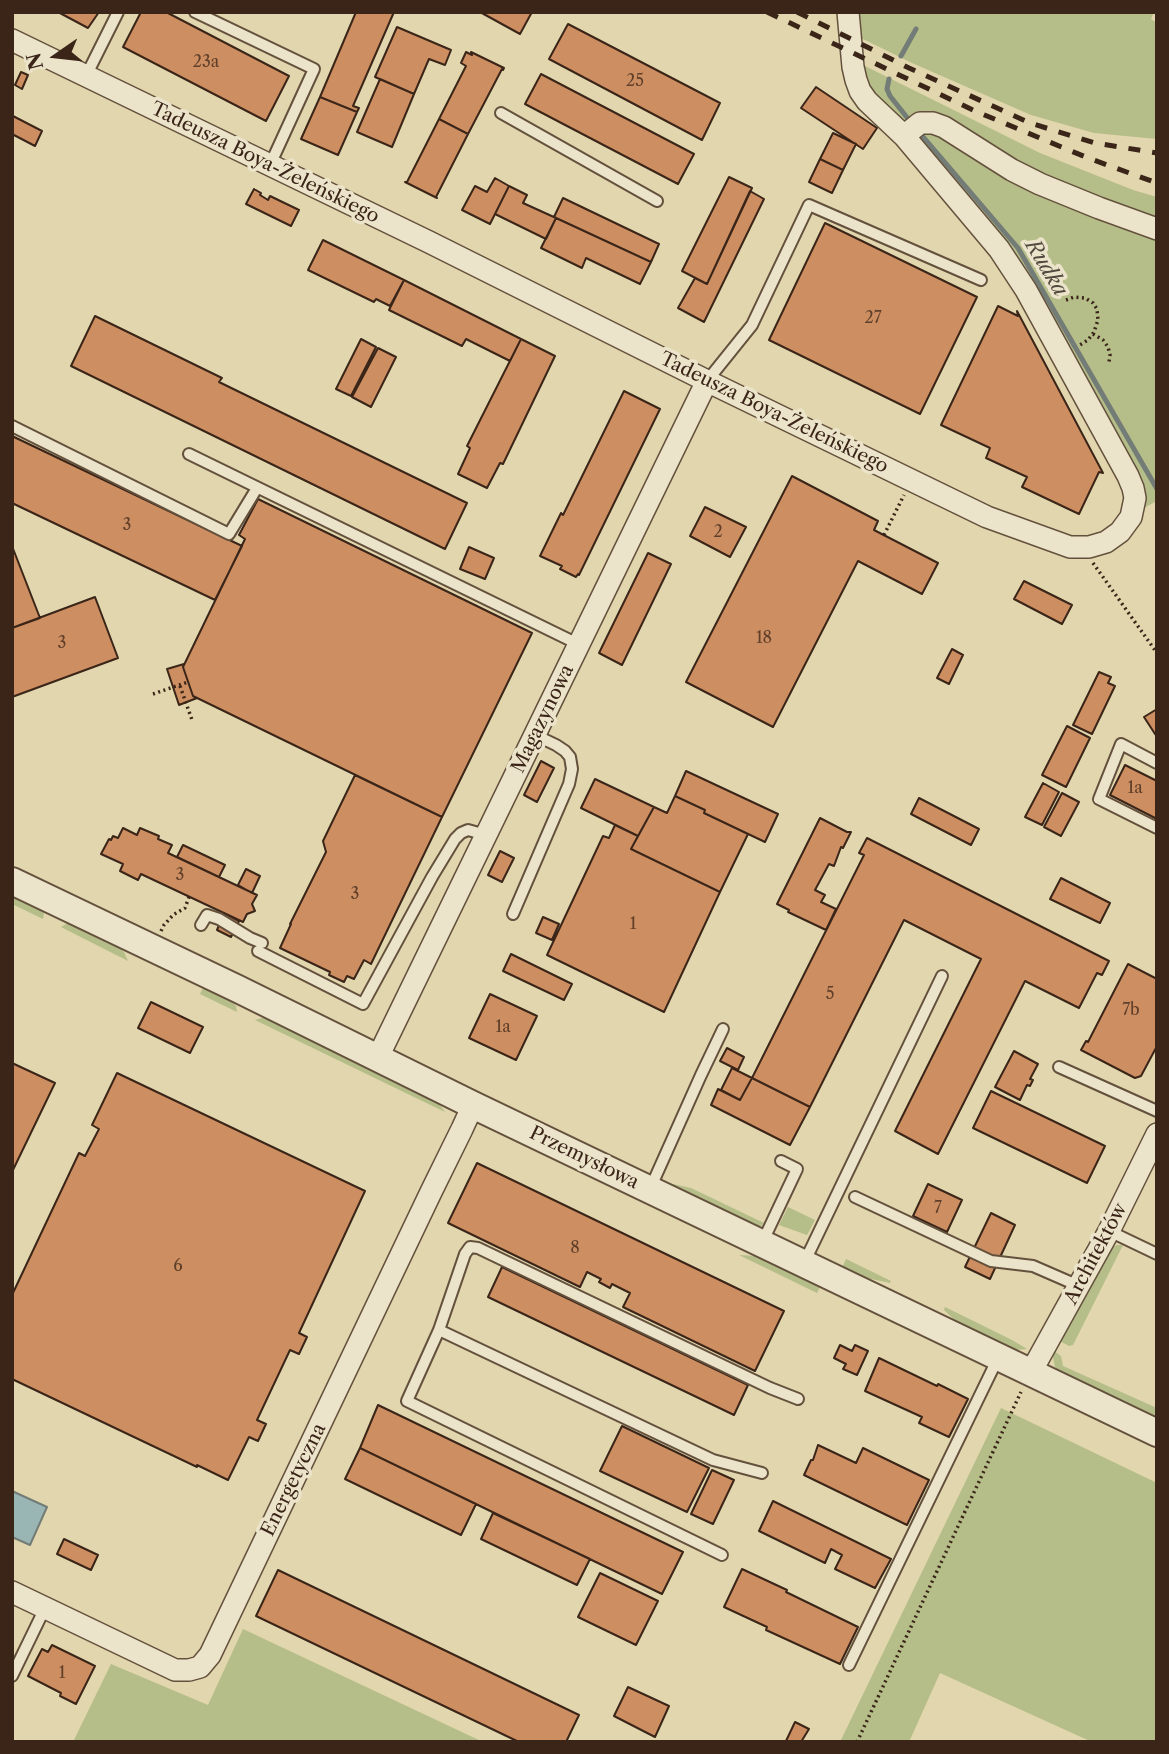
<!DOCTYPE html>
<meta charset="utf-8">
<style>
body{margin:0}
#map{position:relative;width:1169px;height:1754px;overflow:hidden;background:#e1d6ad;font-family:"Libre Caslon Text",serif}
canvas{display:block}
.frame{position:absolute;inset:0;border:14px solid #3a2518;pointer-events:none}
.north{position:absolute;left:21px;top:21px;width:70px;height:70px;-webkit-text-stroke:5px #ece4ca;paint-order:stroke;rotate:256deg;font-size:19px;font-weight:700;line-height:28px;text-align:center;color:#3a2518}
.north::after{content:'';display:block;margin:auto;width:24px;height:32px;background:#3a2518;clip-path:polygon(50% 0,100% 100%,50% 72%,0 100%)}
</style>
<div id="map">
<canvas width="1169" height="1754"></canvas>
<div class="frame"></div>
<div class="north">N</div>
</div>
<script>
const ctx = document.querySelector('canvas').getContext('2d');
ctx.lineJoin = 'round';
function fill(path, color) {
  ctx.fillStyle = color;
  ctx.fill(path, 'evenodd');
}
function toPath(rows) {
  const path = new Path2D();
  for (const r of rows) {
    path.moveTo(r[0], r[1]);
    for (let i = 2; i < r.length; i += 2) path.lineTo(r[i], r[i + 1]);
  }
  return path;
}
function strokePath(path, color, width, dash) {
  ctx.strokeStyle = color;
  ctx.lineWidth = width;
  ctx.lineCap = dash ? 'butt' : 'round';
  ctx.setLineDash(dash || []);
  ctx.stroke(path);
}
function write(font, color, halo, rows, align = 'center') {
  ctx.font = font + ' "Libre Caslon Text",serif';
  ctx.lineWidth = 7;
  ctx.setLineDash([]);
  ctx.textBaseline = 'middle';
  ctx.strokeStyle = halo;
  ctx.fillStyle = color;
  for (const [text, x, y, turn = 0] of rows) {
    ctx.save();
    ctx.translate(x, y);
    ctx.rotate((+turn || 0) * Math.PI / 180);
    ctx.textAlign = isNaN(turn) ? turn : align;
    if (halo) ctx.strokeText(text, 0, 0);
    ctx.fillText(text, 0, 0);
    ctx.restore();
  }
}
const green = toPath([
 [858,12,1154,12,1151,19,1157,23,1157,139,1094,133,1031,115,912,63,859,37],
 [861,64,1040,153,1133,190,1157,197,1157,221,1013,164,978,141,904,127,879,100,864,74],
 [928,129,1128,230,1157,239,1157,501,1142,509,1138,477,916,139],
 [12,897,44,912,43,919,12,904],
 [68,923,118,947,124,952,128,961,61,927],
 [203,988,232,1002,236,1006,237,1012,200,994],
 [262,1018,268,1019,437,1101,445,1112,255,1020],
 [668,1183,691,1188,764,1223,761,1226,755,1226],
 [788,1207,815,1220,807,1235,779,1225],
 [1117,1245,1123,1245,1073,1345,1069,1346,1058,1340,1111,1248],
 [739,1255,758,1256,821,1285,817,1293],
 [846,1259,891,1281,890,1283,857,1276,842,1268],
 [945,1307,1012,1340,1027,1349,1015,1350,960,1325,944,1310],
 [1054,1351,1061,1356,1063,1366,1157,1408,1157,1418,1064,1373,1063,1375,1055,1367,1053,1357],
 [1001,1408,1157,1483,1157,1742,1092,1742,940,1673,909,1742,840,1742],
 [243,1629,483,1742,73,1742,111,1664,208,1705]
]);
const water = toPath([
 [12,1491,47,1507,30,1545,12,1537,12,1491]
]);
const stream = toPath([
 [901,56,916,29],
 [889,79,887,89,890,96,913,125],
 [919,132,1018,248,1157,489]
]);
const building = toPath([
 [58,12,99,12,88,28,58,12],
 [141,12,166,12,289,76,266,121,123,47,141,12],
 [356,12,394,12,353,106,359,108,357,112,320,97,356,12],
 [480,12,532,12,520,34,480,12],
 [568,24,720,103,702,140,549,59,568,24],
 [397,27,451,50,445,65,429,59,414,94,375,77,397,27],
 [466,52,472,55,471,52,504,68,503,70,502,69,468,134,439,119,466,66,461,63,466,52],
 [21,72,28,75,22,89,15,85,21,72],
 [541,74,694,154,678,184,525,104,541,74],
 [380,79,414,94,392,147,357,132,380,79],
 [816,87,877,128,863,149,801,108,816,87],
 [320,97,357,112,338,155,301,139,320,97],
 [13,116,42,131,35,146,12,134,13,116],
 [439,119,468,134,436,197,437,198,405,182,407,182,439,119],
 [833,133,856,144,843,170,820,159,833,133],
 [820,159,843,170,832,193,809,182,820,159],
 [729,177,752,188,707,284,682,271,729,177],
 [495,178,509,186,490,224,462,210,475,186,487,192,495,178],
 [509,186,527,195,523,203,556,218,546,239,495,214,509,186],
 [254,189,261,193,260,195,268,200,270,196,299,210,291,226,246,204,254,189],
 [750,191,764,199,704,322,678,308,695,278,707,284,750,191],
 [563,198,659,244,651,262,554,217,563,198],
 [556,218,651,262,640,284,586,258,582,268,541,248,556,218],
 [825,223,977,297,920,414,769,340,825,223],
 [323,240,404,280,390,306,376,299,374,302,308,270,323,240],
 [404,280,521,339,510,361,466,339,462,346,389,310,404,280],
 [998,306,1018,316,1017,311,1103,473,1099,472,1079,514,1022,487,1027,477,986,458,990,448,941,425,998,306],
 [95,316,222,378,219,382,467,503,445,549,71,366,95,316],
 [361,339,376,347,351,396,336,389,361,339],
 [521,339,555,356,503,464,500,463,487,488,458,474,470,448,467,446,521,339],
 [378,348,396,357,371,407,352,397,378,348],
 [624,391,660,409,579,575,578,574,576,577,560,569,562,566,540,556,561,513,563,515,624,391],
 [12,436,242,546,215,600,12,503,12,436],
 [792,476,878,521,874,530,938,563,922,594,858,561,773,727,686,682,792,476],
 [258,499,532,633,442,817,193,696,183,667,245,539,239,535,258,499],
 [705,507,746,527,730,557,690,536,705,507],
 [12,546,40,618,12,628,12,546],
 [469,547,494,558,485,579,460,569,469,547],
 [648,553,671,564,622,665,599,653,648,553],
 [1024,581,1072,605,1062,624,1014,599,1024,581],
 [95,597,118,658,12,697,12,628,95,597],
 [952,649,963,655,949,684,937,678,952,649],
 [184,664,183,667,193,696,197,698,179,705,167,669,184,664],
 [1099,672,1111,677,1108,683,1115,686,1092,734,1073,725,1099,672],
 [1157,709,1157,737,1144,717,1157,709],
 [1067,726,1090,738,1066,787,1042,775,1067,726],
 [541,761,554,768,537,802,524,795,541,761],
 [1125,765,1157,781,1157,819,1110,795,1125,765],
 [686,771,778,814,765,842,704,813,705,810,675,796,686,771],
 [355,775,442,817,371,964,364,960,354,979,347,976,344,982,329,975,330,972,280,948,291,924,290,924,326,852,323,841,355,775],
 [595,779,654,807,638,836,581,808,595,779],
 [1043,783,1059,792,1042,825,1025,817,1043,783],
 [1062,793,1079,802,1061,836,1044,827,1062,793],
 [675,796,705,810,704,813,748,834,720,892,631,849,654,807,667,813,675,796],
 [919,798,979,829,971,845,911,814,919,798],
 [820,818,847,832,851,832,843,848,841,847,834,866,829,864,815,890,825,895,821,902,836,909,826,930,788,912,789,910,777,904,820,818],
 [615,825,638,836,631,849,720,892,664,1012,547,955,603,836,609,838,615,825],
 [123,828,137,835,140,828,159,836,158,839,172,845,168,853,257,895,252,904,255,911,247,914,243,922,141,874,138,880,120,871,123,864,101,854,109,839,111,840,113,836,118,838,123,828],
 [867,838,1109,961,1102,975,1097,973,1079,1008,1025,981,938,1154,895,1131,981,959,904,920,810,1107,752,1078,864,855,859,853,867,838],
 [183,845,225,865,219,877,177,857,183,845],
 [500,851,514,858,502,882,488,875,500,851],
 [246,869,260,876,252,893,238,885,246,869],
 [1061,878,1110,903,1100,923,1050,899,1061,878],
 [224,913,239,921,231,937,217,930,224,913],
 [543,917,559,924,552,940,536,933,543,917],
 [511,954,572,984,564,1000,503,971,511,954],
 [1128,964,1157,979,1157,1046,1141,1076,1135,1078,1081,1050,1086,1041,1088,1042,1128,964],
 [490,994,537,1016,516,1060,469,1038,490,994],
 [151,1002,203,1027,190,1053,138,1028,151,1002],
 [727,1048,744,1057,738,1070,720,1061,727,1048],
 [1014,1051,1038,1064,1030,1079,1033,1080,1030,1086,1027,1085,1020,1100,995,1087,1014,1051],
 [12,1063,55,1083,12,1172,12,1063],
 [732,1068,752,1078,740,1100,721,1090,732,1068],
 [117,1073,365,1191,299,1333,307,1337,299,1354,290,1350,257,1420,266,1424,258,1441,249,1437,228,1480,197,1465,197,1467,12,1379,12,1295,79,1153,85,1156,99,1129,92,1125,117,1073],
 [752,1078,810,1107,790,1145,711,1105,718,1089,740,1100,752,1078],
 [991,1091,1105,1146,1087,1183,973,1128,991,1091],
 [477,1163,784,1311,755,1371,623,1307,630,1293,612,1284,610,1288,599,1282,601,1279,587,1272,580,1287,448,1223,477,1163],
 [928,1184,962,1200,947,1232,913,1216,928,1184],
 [991,1213,1015,1225,990,1279,965,1267,991,1213],
 [502,1267,748,1385,734,1415,488,1297,502,1267],
 [840,1345,852,1351,855,1345,868,1351,857,1375,843,1369,846,1364,834,1358,840,1345],
 [879,1358,937,1386,938,1384,968,1399,949,1437,919,1423,922,1417,865,1391,879,1358],
 [378,1405,683,1552,662,1594,360,1448,378,1405],
 [622,1426,709,1468,687,1512,600,1471,622,1426],
 [818,1445,856,1463,863,1448,929,1480,907,1525,804,1475,811,1460,813,1460,818,1445],
 [360,1448,476,1504,461,1535,345,1479,360,1448],
 [712,1470,734,1480,713,1524,691,1514,712,1470],
 [773,1501,891,1559,875,1588,835,1569,842,1555,831,1549,825,1563,759,1531,773,1501],
 [493,1513,590,1559,577,1585,481,1539,493,1513],
 [64,1539,98,1555,91,1570,57,1554,64,1539],
 [742,1569,787,1590,786,1592,858,1627,840,1664,766,1630,767,1627,724,1607,742,1569],
 [278,1570,579,1715,566,1742,519,1742,256,1616,278,1570],
 [600,1573,658,1601,636,1645,578,1617,600,1573],
 [52,1645,95,1666,76,1704,60,1696,61,1693,28,1676,42,1649,48,1652,52,1645],
 [628,1687,669,1706,655,1737,614,1716,628,1687],
 [795,1722,809,1729,801,1742,786,1741,795,1722]
]);
const path = toPath([
 [1066,300,1074,297,1085,298,1093,303,1097,309,1098,320,1094,332,1088,340,1078,346],
 [1093,334,1103,340,1108,347,1110,355,1109,362],
 [884,535,904,495],
 [1093,563,1157,653],
 [180,686,192,720],
 [153,694,188,682],
 [161,931,164,925,173,915,185,908,189,897],
 [857,1742,1021,1392]
]);
const service = toPath([
 [195,12,314,69,270,165],
 [86,76,118,12],
 [501,113,657,201],
 [707,381,752,325,809,205,981,280],
 [12,426,229,534,257,488],
 [189,454,580,645],
 [1157,763,1121,744,1099,799,1157,828],
 [513,914,569,784,572,769,570,757,565,751,556,745,535,735],
 [201,925,207,915,219,919,250,938,262,943],
 [258,951,363,1004,432,877,455,839,461,833,468,830,486,835],
 [1059,1067,1157,1111],
 [650,1189,701,1075,723,1029],
 [855,1197,991,1261,1033,1266,1079,1286],
 [1109,1231,1157,1254],
 [762,1243,797,1169,781,1161],
 [804,1263,942,976],
 [439,1330,713,1460,762,1473],
 [722,1555,407,1401,439,1330,465,1254,470,1247,478,1248,770,1388,798,1399],
 [849,1665,999,1356],
 [12,1676,45,1608]
]);
const minor = toPath([
 [848,12,853,67,856,80,860,91,867,101,904,136,920,123,933,123,944,127,1012,170,1040,184,1099,208,1157,229],
 [12,40,429,242,707,381,987,517,1070,547,1089,547,1106,542,1120,532,1131,517,1135,498,1133,488,1128,476,1026,290,999,249,904,136],
 [378,1057,707,381],
 [1031,1372,1109,1231,1157,1134],
 [12,1592,175,1670,189,1670,200,1667,210,1655,431,1192,462,1129,473,1105]
]);
const tertiary = toPath([
 [12,881,238,989,473,1105,1157,1433]
]);
const rail = toPath([
 [767,12,975,111,1088,158,1157,183],
 [797,12,909,68,1030,123,1095,143,1157,153]
]);
const numberNames = [
 ["23a",206,62],
 ["25",635,81],
 ["27",873,318],
 ["3",127,525],
 ["2",718,532],
 ["18",764,638],
 ["3",62,643],
 ["1a",1135,788],
 ["3",180,875],
 ["3",355,894],
 ["1",633,924],
 ["5",830,994],
 ["7b",1131,1010],
 ["1a",503,1027],
 ["7",938,1208],
 ["8",575,1248],
 ["6",178,1266],
 ["1",62,1673]
];
const streetNames = [
 ["Tadeusza Boya-Żeleńskiego",265,163,26],
 ["Tadeusza Boya-Żeleńskiego",774,413,26],
 ["Magazynowa",543,719,-64],
 ["Przemysłowa",584,1158,26],
 ["Architektów",1096,1254,-62],
 ["Energetyczna",294,1480,-64]
];
const waterNames = [
 ["Rudka",1046,268,59]
];
fill(green, '#b5bd88');
fill(water, '#99b6b5');
strokePath(water, '#737c76', 2);
strokePath(stream, '#737c76', 5);
fill(building, '#cd8e61');
strokePath(building, '#3a2518', 2);
strokePath(service, '#64513d', 14);
strokePath(minor, '#64513d', 24);
strokePath(tertiary, '#64513d', 30);
strokePath(path, '#3a2518', 3.5, [2, 3.5]);
strokePath(service, '#ece4ca', 10);
strokePath(minor, '#ece4ca', 21);
strokePath(tertiary, '#ece4ca', 26);
strokePath(rail, '#3a2518', 5, [12, 12]);
write('16px', '#5f3f2a', null, numberNames);
write('19px', '#3a2518', '#ece4ca', streetNames);
write('italic 21px', '#52493f', '#ece4ca', waterNames);
</script>
